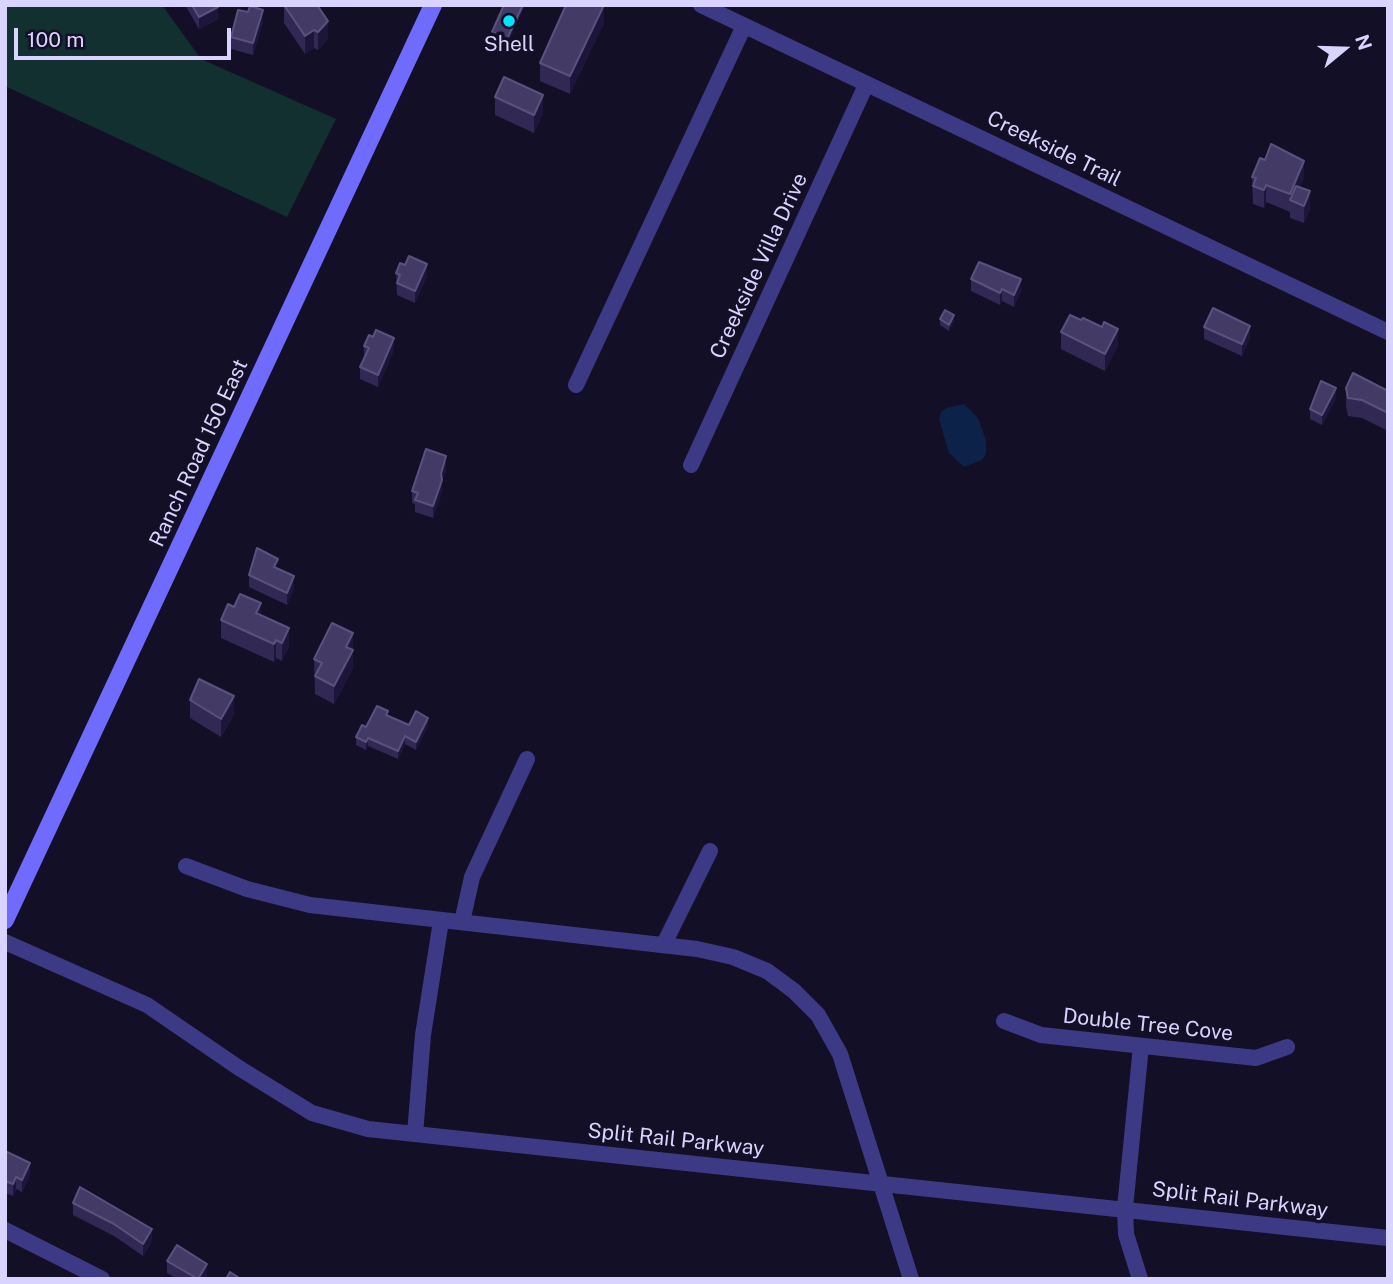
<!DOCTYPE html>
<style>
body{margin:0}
#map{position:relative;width:1393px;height:1284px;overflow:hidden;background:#130f26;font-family:"Public Sans",sans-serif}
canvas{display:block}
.frame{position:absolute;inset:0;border:7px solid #d9d4ff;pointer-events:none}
.north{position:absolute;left:1309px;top:14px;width:70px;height:70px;-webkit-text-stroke:5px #130f26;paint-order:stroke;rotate:71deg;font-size:19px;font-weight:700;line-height:28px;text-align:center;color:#d9d4ff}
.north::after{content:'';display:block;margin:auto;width:24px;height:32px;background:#d9d4ff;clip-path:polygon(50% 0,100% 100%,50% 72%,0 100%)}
.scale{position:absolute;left:14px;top:28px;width:217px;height:32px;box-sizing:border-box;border:4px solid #d9d4ff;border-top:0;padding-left:9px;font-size:21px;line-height:24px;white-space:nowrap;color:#d9d4ff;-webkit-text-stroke:5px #130f26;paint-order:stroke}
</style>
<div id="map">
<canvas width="1393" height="1284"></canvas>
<div class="frame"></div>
<div class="north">N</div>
<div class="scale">100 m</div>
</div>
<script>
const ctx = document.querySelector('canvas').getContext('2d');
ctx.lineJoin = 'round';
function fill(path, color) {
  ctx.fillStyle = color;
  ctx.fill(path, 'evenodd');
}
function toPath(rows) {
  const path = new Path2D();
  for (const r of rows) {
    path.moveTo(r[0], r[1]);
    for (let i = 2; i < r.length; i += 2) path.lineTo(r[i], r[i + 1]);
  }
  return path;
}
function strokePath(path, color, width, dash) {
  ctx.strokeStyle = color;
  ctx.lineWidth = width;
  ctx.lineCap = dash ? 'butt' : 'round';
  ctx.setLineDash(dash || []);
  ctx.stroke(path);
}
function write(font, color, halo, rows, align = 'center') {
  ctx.font = font + ' "Public Sans",sans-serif';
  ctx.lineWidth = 7;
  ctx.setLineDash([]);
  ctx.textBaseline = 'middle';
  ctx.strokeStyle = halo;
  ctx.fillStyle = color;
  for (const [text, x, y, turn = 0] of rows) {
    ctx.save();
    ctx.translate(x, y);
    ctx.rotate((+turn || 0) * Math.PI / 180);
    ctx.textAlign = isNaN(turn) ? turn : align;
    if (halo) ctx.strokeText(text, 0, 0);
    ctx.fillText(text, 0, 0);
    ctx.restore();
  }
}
const green = toPath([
 [5,5,162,5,201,59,336,119,287,217,5,86]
]);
const water = toPath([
 [964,404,978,418,986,440,986,454,982,460,964,467,949,453,939,419,941,412,946,408]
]);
const minor = toPath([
 [701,5,1388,332],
 [576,385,744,26],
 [691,465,866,85],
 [186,866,247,889,310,905,697,949,733,957,767,971,794,991,818,1015,840,1054,911,1279],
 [462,922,472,877,527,759],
 [5,942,147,1005,239,1068,312,1113,368,1129,1388,1238],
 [664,944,710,851],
 [1004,1021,1041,1035,1256,1058,1287,1047],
 [415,1134,423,1035,441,921],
 [5,1230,102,1279],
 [1140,1279,1126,1234,1125,1208,1141,1046]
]);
const secondary = toPath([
 [5,920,433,5]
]);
const wall = toPath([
 [185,5,217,5,218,19,199,29],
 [284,5,328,39,318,50,314,48,305,54,284,23],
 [525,5,507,45,492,38,492,32],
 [248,12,263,22,253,55,231,49,231,37],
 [604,23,570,94,540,81,540,63],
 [495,97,543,113,534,133,495,115],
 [1252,177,1304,178,1300,187,1310,209,1304,223,1290,218,1290,212,1266,202,1264,208,1253,204],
 [396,273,427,276,415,303,397,295],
 [971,279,1021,291,1014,307,1002,301,1000,305,971,291],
 [940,319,954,321,949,331,940,325],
 [1204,327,1250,338,1242,356,1204,339],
 [1061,332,1118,345,1105,371,1061,349],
 [364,346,394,350,378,387,360,379,360,367,364,358],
 [1346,388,1388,391,1388,431,1362,418,1348,416,1346,406],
 [1336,398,1322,425,1310,419,1310,409],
 [446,468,442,481,442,492,433,518,415,512,415,504,412,503,412,491],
 [278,569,294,588,287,605,249,587,249,575],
 [261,615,289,646,282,661,276,658,274,662,221,638,221,620],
 [353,633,353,668,334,704,315,694,314,659],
 [190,700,234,714,221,737,190,718],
 [388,715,409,725,428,726,416,750,405,744,398,759,368,746,366,750,356,745,356,737,366,727],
 [5,1151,30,1175,22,1192,16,1189,13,1196,5,1193],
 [73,1203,152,1241,143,1256,114,1236,73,1215],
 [167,1261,207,1276,205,1279,177,1279,167,1273]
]);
const shadedWall = toPath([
 [523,5,525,5,507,45,507,39],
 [604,5,604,23,570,94,570,76],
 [218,7,218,19,199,29,199,17],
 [263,10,263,22,253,55,253,43],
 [328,21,328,39,318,50,318,32],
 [314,30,314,48,305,54,305,36],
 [543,95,543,113,534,133,534,115],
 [1304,161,1304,178,1294,202,1290,200,1290,194],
 [1266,185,1266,202,1264,208,1264,190],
 [1310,191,1310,209,1304,223,1304,206],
 [427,264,427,276,415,303,415,291],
 [1021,279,1021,291,1014,307,1014,295],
 [1002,289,1002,301,1000,305,1000,293],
 [954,315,954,321,949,331,949,325],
 [1250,326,1250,338,1242,356,1242,344],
 [1118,329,1118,345,1105,371,1105,354],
 [394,338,394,350,378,387,378,375],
 [1336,388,1336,398,1322,425,1322,415],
 [446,456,446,468,442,481,442,492,433,518,433,506,441,474],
 [294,576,294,588,287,605,287,593],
 [261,603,261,621,256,613],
 [289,628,289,646,282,661,282,643],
 [353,633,353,668,334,704,334,686,346,647],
 [276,640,276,658,274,662,274,644],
 [234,696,234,714,221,737,221,719],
 [428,718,428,726,416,750,416,742],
 [405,736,405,744,398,759,398,751],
 [368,738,368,746,366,750,366,742],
 [30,1163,30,1175,22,1192,22,1180],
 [16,1177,16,1189,13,1196,13,1184],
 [152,1229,152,1241,143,1256,143,1244],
 [207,1264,207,1276,205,1279,198,1279]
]);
const building = toPath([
 [192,5,217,5,218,7,199,17,192,5],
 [284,5,317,5,328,21,318,32,314,30,305,36,284,5],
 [504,5,523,5,507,39,492,32,504,5],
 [566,5,604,5,570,76,540,63,566,5],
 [250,6,263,10,253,43,231,37,238,10,248,12,250,6],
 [504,77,543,95,534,115,495,97,504,77],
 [1271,144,1304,161,1290,194,1266,185,1264,190,1253,186,1256,178,1252,177,1260,158,1265,160,1271,144],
 [1296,186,1310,191,1304,206,1290,200,1296,186],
 [409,256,427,264,415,291,397,283,400,275,396,273,400,263,405,265,409,256],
 [979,262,1021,279,1014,295,1002,289,1000,293,971,279,979,262],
 [1213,308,1250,326,1242,344,1204,327,1213,308],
 [945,310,954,315,949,325,940,319,945,310],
 [1070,315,1081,320,1083,318,1102,327,1104,322,1118,329,1105,354,1061,332,1070,315],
 [376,330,394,338,378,375,360,367,369,348,364,346,369,335,373,337,376,330],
 [1353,373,1388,391,1388,413,1362,400,1348,398,1346,388,1353,373],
 [1321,381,1336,388,1322,415,1310,409,1321,381],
 [426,449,446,456,441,474,442,480,433,506,415,500,418,493,412,491,426,449],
 [257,548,278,559,274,567,294,576,287,593,249,575,257,548],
 [240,594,261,603,256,613,289,628,282,643,276,640,274,644,221,620,228,604,234,607,240,594],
 [332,623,353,633,346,647,353,650,334,686,315,676,322,663,314,659,332,623],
 [199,679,234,696,221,719,190,700,199,679],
 [377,706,388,711,386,715,409,725,416,711,428,718,416,742,405,736,398,751,368,738,366,742,356,737,362,725,366,727,377,706],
 [5,1151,30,1163,22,1180,16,1177,13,1184,5,1181,5,1151],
 [80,1187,152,1229,143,1244,114,1224,73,1203,80,1187],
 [177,1245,207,1264,198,1279,167,1261,177,1245],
 [230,1272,241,1279,226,1279,230,1272]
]);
const markers = [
 [509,21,7,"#00e5ff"]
];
const poiNames = [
 ["Shell",509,45]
];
const streetNames = [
 ["Creekside Trail",1054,149,26],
 ["Creekside Villa Drive",759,266,-65],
 ["Ranch Road 150 East",199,453,-65],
 ["Double Tree Cove",1148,1025,6],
 ["Split Rail Parkway",676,1140,6],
 ["Split Rail Parkway",1240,1200,7]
];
fill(green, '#12302f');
fill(water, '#0c2248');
strokePath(minor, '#3d3a85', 16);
strokePath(secondary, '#6f6bff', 18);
fill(wall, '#312854');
fill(shadedWall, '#1d163a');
fill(building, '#433a66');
strokePath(building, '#5a527e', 2);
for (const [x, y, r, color] of markers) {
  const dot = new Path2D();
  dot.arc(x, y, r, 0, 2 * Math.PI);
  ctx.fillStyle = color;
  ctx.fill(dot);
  strokePath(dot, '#130f26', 2.5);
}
write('21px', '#d9d4ff', '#130f26', poiNames);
write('21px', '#d9d4ff', '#130f26', streetNames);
</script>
